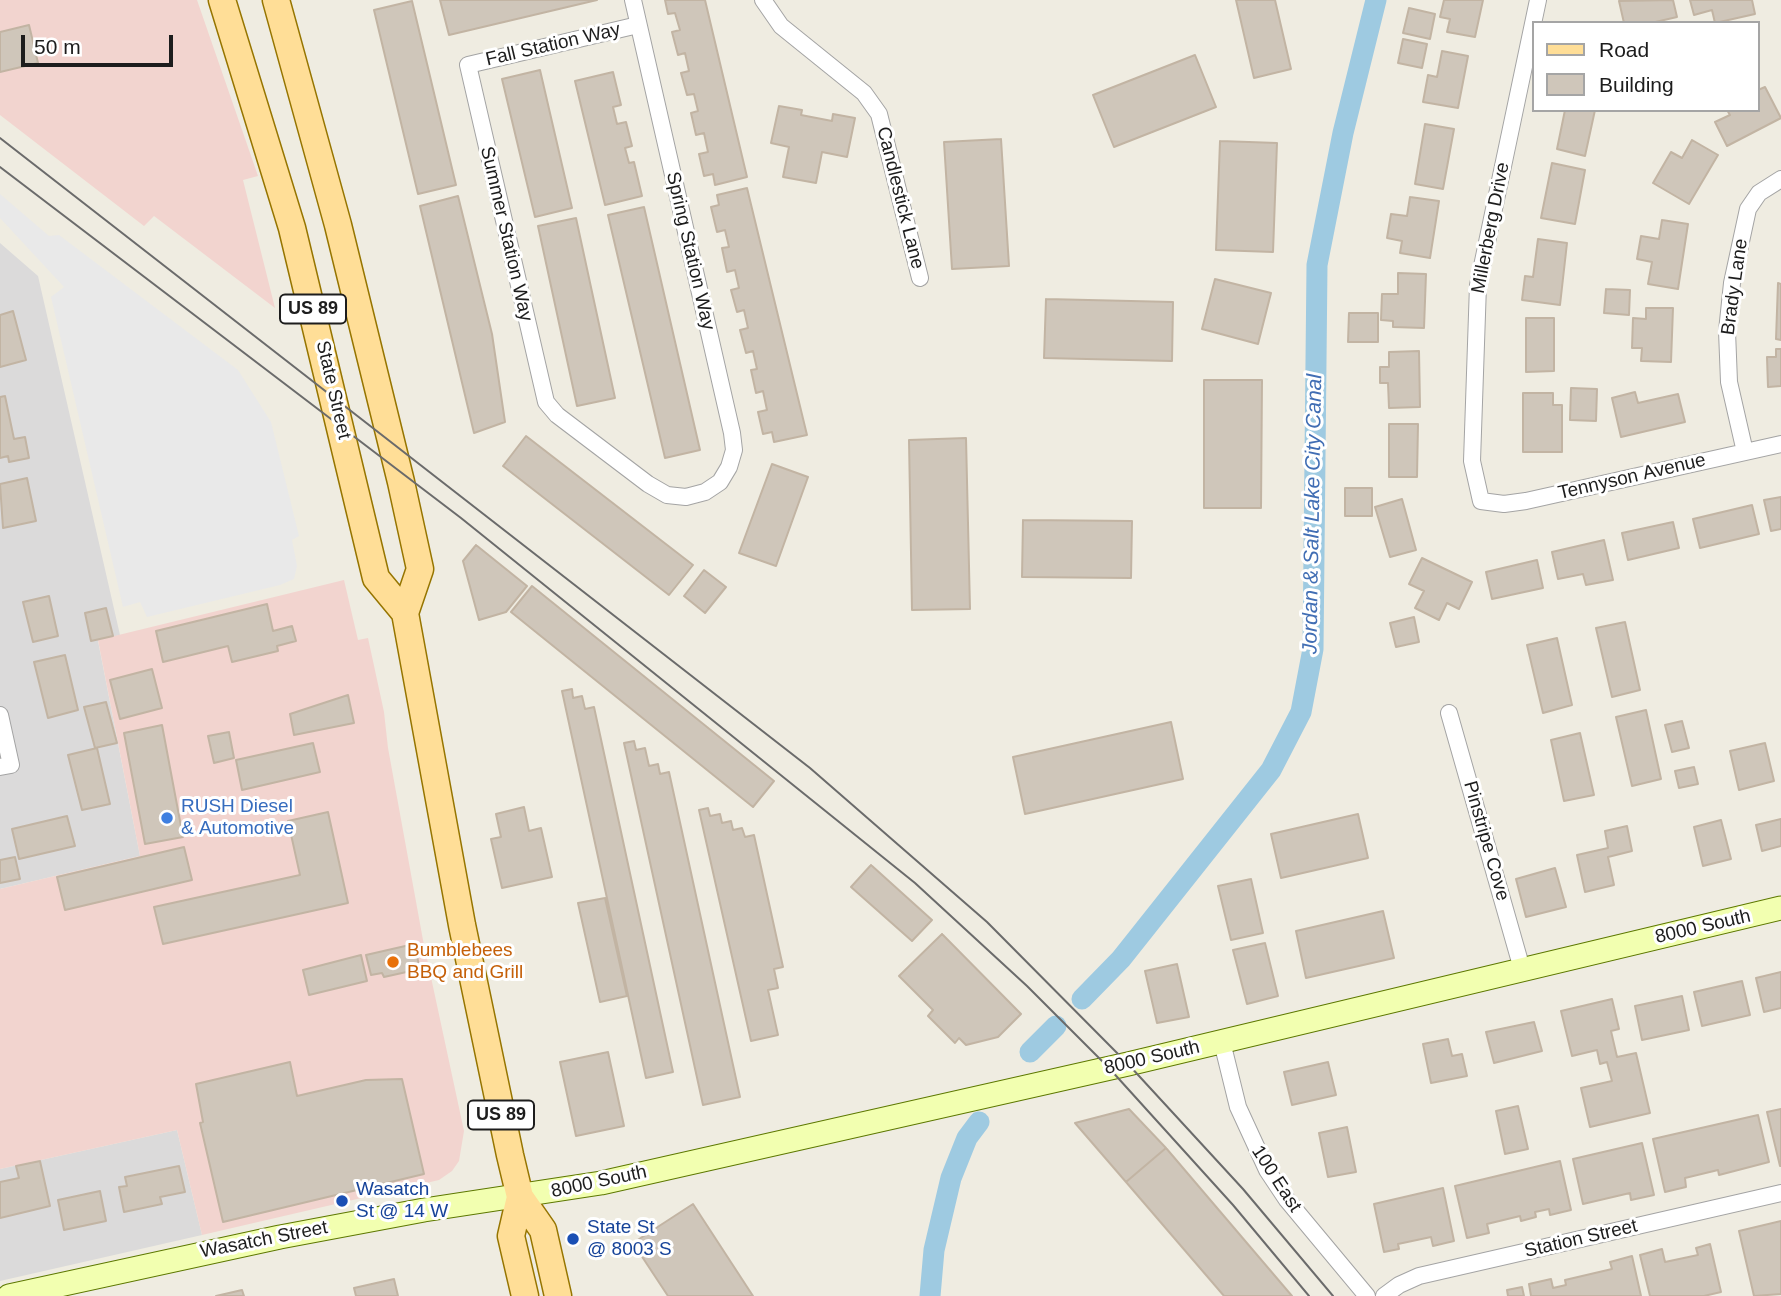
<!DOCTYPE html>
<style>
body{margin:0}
#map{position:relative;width:1781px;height:1296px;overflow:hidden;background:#efece1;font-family:Arial,sans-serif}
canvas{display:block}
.legend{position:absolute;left:1532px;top:21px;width:228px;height:91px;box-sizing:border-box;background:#fff;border:2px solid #a5a5a5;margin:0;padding:9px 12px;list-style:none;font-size:21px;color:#1d1d1d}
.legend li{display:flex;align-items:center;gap:14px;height:35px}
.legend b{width:35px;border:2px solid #a5a5a5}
.scale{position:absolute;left:21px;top:35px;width:152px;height:32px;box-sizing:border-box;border:4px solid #1d1d1d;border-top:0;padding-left:9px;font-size:21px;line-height:24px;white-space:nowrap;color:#1d1d1d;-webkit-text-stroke:5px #fff;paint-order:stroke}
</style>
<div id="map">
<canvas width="1781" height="1296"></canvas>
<ul class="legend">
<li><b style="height:9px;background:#ffde97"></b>Road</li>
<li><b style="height:19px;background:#cfc6ba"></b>Building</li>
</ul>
<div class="scale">50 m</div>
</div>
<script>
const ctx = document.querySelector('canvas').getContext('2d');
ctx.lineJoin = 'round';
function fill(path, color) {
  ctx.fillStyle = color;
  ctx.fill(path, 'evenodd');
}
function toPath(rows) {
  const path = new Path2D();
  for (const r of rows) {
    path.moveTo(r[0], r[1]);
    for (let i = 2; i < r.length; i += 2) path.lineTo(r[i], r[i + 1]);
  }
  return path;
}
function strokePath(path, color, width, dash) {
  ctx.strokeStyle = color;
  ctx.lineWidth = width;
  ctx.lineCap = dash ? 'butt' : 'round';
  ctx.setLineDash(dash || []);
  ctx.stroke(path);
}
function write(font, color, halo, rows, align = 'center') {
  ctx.font = font + ' Arial,sans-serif';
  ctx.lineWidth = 6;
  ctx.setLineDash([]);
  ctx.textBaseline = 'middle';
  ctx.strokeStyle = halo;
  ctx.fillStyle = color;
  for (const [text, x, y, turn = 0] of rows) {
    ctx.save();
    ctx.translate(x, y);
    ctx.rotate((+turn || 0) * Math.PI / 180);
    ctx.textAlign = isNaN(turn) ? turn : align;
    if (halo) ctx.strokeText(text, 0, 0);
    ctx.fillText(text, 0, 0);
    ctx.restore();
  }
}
const residential = toPath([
 [0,243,38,276,120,635,98,641,140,856,0,889],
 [177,1130,202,1235,0,1281,0,1169]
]);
const commercial = toPath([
 [0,0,197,0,258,176,243,180,275,308,154,216,144,226,0,115],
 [344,580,358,640,368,638,384,712,388,748,423,940,464,1131,459,1161,452,1171,439,1180,202,1235,177,1130,0,1169,0,889,140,856,98,640]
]);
const parking = toPath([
 [0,194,49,236,59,235,238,370,271,422,299,536,292,540,297,566,294,579,280,585,147,617,140,602,123,607,51,297,64,287,0,218]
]);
const canal = toPath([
 [1082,999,1121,959,1271,770,1301,712,1313,649,1317,265,1343,133,1376,0],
 [1030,1052,1056,1026],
 [930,1296,934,1250,951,1178,967,1138,979,1122]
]);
const building = toPath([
 [440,0,597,0,449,35,440,0],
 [665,0,705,0,747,177,715,185,713,174,704,176,699,154,708,152,704,133,696,135,691,113,698,111,694,94,687,95,681,73,689,71,685,53,678,55,672,32,680,30,675,13,668,14,665,0],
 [1236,0,1275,0,1291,69,1254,78,1236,0],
 [1444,0,1483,0,1475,37,1447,32,1450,19,1440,17,1444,0],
 [1673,0,1677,17,1651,23,1624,23,1619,1,1673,0],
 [1690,0,1752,0,1755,14,1715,23,1712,10,1694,15,1690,0],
 [412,1,456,185,418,194,374,10,412,1],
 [1409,8,1435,14,1430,39,1403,33,1409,8],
 [29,25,38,63,0,72,0,32,29,25],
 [1403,39,1427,44,1422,68,1398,63,1403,39],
 [1442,51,1468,56,1458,108,1423,102,1428,75,1437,77,1442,51],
 [1195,55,1216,107,1114,147,1093,95,1195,55],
 [540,70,572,208,535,217,502,79,540,70],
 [613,72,621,105,613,107,617,124,626,122,632,146,625,148,629,163,634,162,642,196,605,205,575,81,613,72],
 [1765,87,1781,118,1727,146,1715,122,1730,115,1727,110,1758,110,1758,90,1765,87],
 [779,106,802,110,801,115,832,121,833,114,855,118,847,157,822,152,816,183,783,177,789,147,771,143,779,106],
 [1565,110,1595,110,1585,156,1557,149,1565,110],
 [1425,124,1454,129,1443,189,1415,184,1425,124],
 [1001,139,1009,266,952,269,944,142,1001,139],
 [1692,140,1718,155,1689,204,1653,183,1671,152,1682,158,1692,140],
 [1220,141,1277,143,1273,252,1216,250,1220,141],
 [1552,163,1585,170,1575,224,1541,218,1552,163],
 [747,188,807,435,774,442,772,432,763,434,758,412,767,410,763,391,756,393,751,370,757,369,753,351,746,353,740,330,748,328,744,310,737,312,731,290,739,288,735,270,727,272,722,248,729,247,725,230,717,232,711,207,719,205,717,195,747,188],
 [458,196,492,334,505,422,474,433,420,206,458,196],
 [1410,197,1439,201,1430,258,1400,253,1402,241,1387,238,1391,214,1407,216,1410,197],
 [644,207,700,450,665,458,608,215,644,207],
 [576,218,615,398,577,406,538,226,576,218],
 [1662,220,1688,224,1678,289,1648,284,1652,262,1637,259,1641,236,1659,239,1662,220],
 [1538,239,1567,243,1560,305,1522,300,1525,276,1533,277,1538,239],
 [1398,273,1426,274,1424,328,1393,327,1393,321,1381,320,1382,294,1398,294,1398,273],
 [1215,279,1271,293,1258,344,1202,329,1215,279],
 [1778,283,1781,284,1781,340,1776,339,1778,283],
 [1606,289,1630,290,1629,315,1604,313,1606,289],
 [1046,299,1173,302,1172,361,1044,358,1046,299],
 [1646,308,1673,308,1671,362,1641,361,1642,348,1632,348,1633,318,1646,319,1646,308],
 [13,311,26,360,0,367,0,315,13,311],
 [1349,313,1378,313,1378,342,1348,342,1349,313],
 [1526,318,1554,318,1554,371,1526,372,1526,318],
 [1776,349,1781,349,1781,386,1768,387,1767,357,1776,357,1776,349],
 [1419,351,1420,407,1389,408,1388,383,1380,383,1380,367,1389,367,1389,352,1419,351],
 [1204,380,1262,380,1261,508,1204,508,1204,380],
 [1571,388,1597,389,1596,421,1570,420,1571,388],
 [1635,392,1638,403,1678,394,1685,422,1621,437,1612,398,1635,392],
 [1523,393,1553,393,1553,405,1562,405,1562,452,1523,452,1523,393],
 [5,396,14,439,25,437,29,458,9,462,8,456,0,458,0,397,5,396],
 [1389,424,1418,424,1417,477,1389,477,1389,424],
 [526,436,693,565,669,595,503,466,526,436],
 [966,438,970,609,912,610,909,440,966,438],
 [772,464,808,477,776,566,739,553,772,464],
 [27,478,36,521,3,528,0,484,27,478],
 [1345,488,1372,488,1372,516,1345,516,1345,488],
 [1781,497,1781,529,1771,531,1764,500,1781,497],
 [1402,499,1416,550,1390,557,1375,507,1402,499],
 [1752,505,1759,534,1700,548,1693,519,1752,505],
 [1023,520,1132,521,1131,578,1022,577,1023,520],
 [1673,522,1679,548,1628,560,1622,533,1673,522],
 [1604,540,1613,580,1586,585,1583,574,1558,579,1552,552,1604,540],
 [476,545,527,586,506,612,479,620,463,561,476,545],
 [1422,558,1472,582,1459,609,1447,603,1439,620,1415,608,1424,591,1409,584,1422,558],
 [1537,560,1543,588,1492,599,1486,572,1537,560],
 [704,570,726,587,705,613,684,596,704,570],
 [532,586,774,781,753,807,511,612,532,586],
 [49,596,58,636,33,642,23,602,49,596],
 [267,604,273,631,292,626,296,641,277,646,278,651,232,662,228,646,163,662,156,631,267,604],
 [106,608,113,636,91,641,85,613,106,608],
 [1414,617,1419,642,1396,647,1390,623,1414,617],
 [1625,622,1640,690,1612,697,1596,628,1625,622],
 [1557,638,1572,705,1543,713,1527,645,1557,638],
 [65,655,78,710,48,718,34,662,65,655],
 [152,669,162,708,120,719,110,680,152,669],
 [572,689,573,698,582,696,585,709,594,707,673,1072,646,1078,562,691,572,689],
 [348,695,354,723,294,735,290,714,348,695],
 [106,702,117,743,95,748,84,707,106,702],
 [1646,710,1661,779,1632,786,1616,717,1646,710],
 [1682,721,1689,748,1672,752,1665,725,1682,721],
 [1171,722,1183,779,1025,814,1013,757,1171,722],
 [162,725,183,837,145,844,124,733,162,725],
 [229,732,234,758,214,763,208,736,229,732],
 [1580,733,1594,795,1564,801,1551,740,1580,733],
 [634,741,636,750,645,748,649,766,658,764,660,774,669,772,740,1097,703,1105,624,743,634,741],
 [313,743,320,772,242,790,236,760,313,743],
 [1765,743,1774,781,1739,790,1730,751,1765,743],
 [97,748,110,804,82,810,68,755,97,748],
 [1694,767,1698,784,1679,788,1675,771,1694,767],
 [524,807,529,831,541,828,552,877,502,888,491,839,501,837,496,814,524,807],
 [708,808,710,816,720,814,722,823,731,821,733,830,742,828,745,837,754,835,783,967,774,969,778,988,768,990,778,1035,751,1041,699,810,708,808],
 [328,812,348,903,163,944,154,907,300,875,288,821,328,812],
 [1358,814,1368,858,1281,878,1271,834,1358,814],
 [67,816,75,846,19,859,12,829,67,816],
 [1781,819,1781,846,1762,851,1756,825,1781,819],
 [1721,820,1731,859,1703,866,1694,827,1721,820],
 [1627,826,1632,851,1608,857,1614,885,1585,892,1577,855,1608,848,1605,831,1627,826],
 [184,847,192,880,65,910,57,877,184,847],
 [15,857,20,879,0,883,0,860,15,857],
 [871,865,932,920,912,941,851,887,871,865],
 [1555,868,1566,907,1526,917,1516,879,1555,868],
 [1251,879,1263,933,1231,940,1218,886,1251,879],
 [605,898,627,996,600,1002,578,903,605,898],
 [1383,911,1394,958,1306,978,1296,931,1383,911],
 [942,934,1021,1014,998,1037,966,1045,959,1038,955,1043,928,1016,933,1010,899,976,942,934],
 [1265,943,1278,996,1247,1004,1233,950,1265,943],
 [414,944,420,969,384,977,382,973,371,975,366,955,414,944],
 [361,955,367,981,309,995,303,970,361,955],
 [1177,964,1189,1017,1157,1023,1145,971,1177,964],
 [1781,972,1781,1008,1764,1012,1756,978,1781,972],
 [1742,981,1750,1015,1702,1026,1694,992,1742,981],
 [1682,996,1689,1030,1642,1040,1635,1006,1682,996],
 [1612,999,1619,1029,1611,1031,1617,1057,1636,1053,1650,1113,1590,1127,1581,1088,1612,1081,1607,1062,1600,1064,1597,1050,1572,1056,1561,1011,1612,999],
 [1534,1022,1542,1051,1494,1063,1486,1032,1534,1022],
 [1448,1039,1452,1056,1462,1054,1467,1076,1431,1083,1423,1044,1448,1039],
 [608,1052,624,1126,576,1136,560,1062,608,1052],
 [290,1062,297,1096,366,1080,402,1079,424,1174,223,1222,200,1123,203,1122,196,1084,290,1062],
 [1328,1062,1336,1095,1292,1105,1284,1072,1328,1062],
 [1518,1106,1528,1149,1505,1154,1496,1111,1518,1106],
 [1129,1109,1166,1148,1126,1182,1075,1123,1129,1109],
 [1781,1109,1781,1166,1780,1166,1767,1112,1781,1109],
 [1758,1115,1769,1162,1719,1175,1718,1170,1685,1178,1686,1187,1665,1192,1653,1139,1758,1115],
 [1347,1127,1356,1172,1328,1177,1319,1133,1347,1127],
 [1642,1143,1654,1195,1631,1200,1630,1193,1583,1204,1573,1159,1642,1143],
 [1166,1148,1292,1296,1224,1296,1126,1182,1166,1148],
 [40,1161,50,1206,0,1218,0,1182,19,1178,16,1166,40,1161],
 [1560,1161,1571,1210,1550,1215,1549,1209,1535,1212,1536,1217,1521,1221,1520,1216,1487,1224,1489,1233,1467,1238,1455,1186,1560,1161],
 [179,1166,185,1192,160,1197,162,1204,124,1212,119,1187,127,1186,125,1177,179,1166],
 [1443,1188,1454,1241,1433,1246,1431,1237,1398,1244,1399,1249,1384,1252,1374,1204,1443,1188],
 [100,1191,106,1221,64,1230,58,1200,100,1191],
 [693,1204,753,1296,668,1296,633,1243,693,1204],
 [1781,1221,1781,1294,1754,1296,1739,1231,1781,1221],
 [1710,1244,1721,1292,1704,1296,1650,1296,1640,1255,1662,1249,1665,1262,1698,1255,1696,1248,1710,1244],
 [1632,1256,1641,1296,1531,1296,1529,1284,1551,1279,1553,1288,1566,1285,1565,1280,1612,1269,1610,1262,1632,1256],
 [394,1279,398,1296,356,1296,354,1288,394,1279],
 [1522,1287,1524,1296,1508,1296,1507,1290,1522,1287],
 [242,1290,244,1296,216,1296,242,1290]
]);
const street = toPath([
 [633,0,732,433,734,450,729,467,720,482,705,492,686,497,667,495,648,484,557,415,546,402,468,65,638,25],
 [763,0,781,26,864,93,879,114,920,278],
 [1538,0,1478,285,1472,461,1481,501,1504,504,1526,501,1781,444],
 [1745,452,1729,382,1727,331,1732,283,1748,209,1759,193,1781,179],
 [1449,713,1522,969],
 [0,715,11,765,0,767],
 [1222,1042,1238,1107,1267,1170,1287,1200,1367,1296],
 [1384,1296,1399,1285,1419,1276,1781,1193]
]);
const secondary = toPath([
 [9,1296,280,1237,424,1210,601,1183,1128,1064,1781,908]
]);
const primary = toPath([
 [222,0,292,228,376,578,405,613,462,925,510,1155,520,1197,543,1230,558,1296],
 [276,0,338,225,401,482,420,569,405,613],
 [520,1197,511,1236,525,1296]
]);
const tram = toPath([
 [0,138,810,768,987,922,1128,1064,1243,1189,1333,1296],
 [0,167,461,518,915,883,1027,986,1109,1068,1233,1205,1309,1296]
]);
const markers = [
 [167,818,7,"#3f7fe0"],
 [393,962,7,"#e8710a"],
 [342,1201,7,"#1a4fb4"],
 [573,1239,7,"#1a4fb4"]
];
const shields = [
 [313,309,66],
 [501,1115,66]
];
const shieldNames = [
 ["US 89",313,309],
 ["US 89",501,1115]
];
const streetNames = [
 ["Fall Station Way",553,45,-13],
 ["Candlestick Lane",900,198,76],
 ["Millerberg Drive",1491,228,-79],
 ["Summer Station Way",506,234,77],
 ["Spring Station Way",690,251,77],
 ["Brady Lane",1735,287,-82],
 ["State Street",333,390,77],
 ["Tennyson Avenue",1632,477,-13],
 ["Pinstripe Cove",1486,841,74],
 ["8000 South",1703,927,-13],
 ["8000 South",1152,1058,-13],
 ["100 East",1276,1179,57],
 ["8000 South",599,1182,-12],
 ["Station Street",1581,1239,-13],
 ["Wasatch Street",264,1240,-11]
];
const shopNames = [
 ["RUSH Diesel",181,807],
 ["& Automotive",181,829]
];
const foodNames = [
 ["Bumblebees",407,951],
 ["BBQ and Grill",407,973]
];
const transitNames = [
 ["Wasatch",356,1190],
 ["St @ 14 W",356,1212],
 ["State St",587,1228],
 ["@ 8003 S",587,1250]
];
const waterNames = [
 ["Jordan & Salt Lake City Canal",1313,514,-89]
];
fill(residential, '#dbdada');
fill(commercial, '#f2d4cf');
fill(parking, '#e9e9e9');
strokePath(canal, '#9ecae1', 21);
fill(building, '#cfc6ba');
strokePath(building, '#c2b4a3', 2);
strokePath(street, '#a4a4a4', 18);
strokePath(secondary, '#5d7800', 25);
strokePath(primary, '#967500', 29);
strokePath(street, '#fff', 16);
strokePath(secondary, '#f2ffb0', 23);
strokePath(primary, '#ffde97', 26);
strokePath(tram, '#6b6b6b', 2);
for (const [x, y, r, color] of markers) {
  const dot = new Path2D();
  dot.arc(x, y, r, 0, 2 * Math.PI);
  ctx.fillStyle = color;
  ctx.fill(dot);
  strokePath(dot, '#fff', 2.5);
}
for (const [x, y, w] of shields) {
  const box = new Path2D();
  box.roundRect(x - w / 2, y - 14.5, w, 29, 5);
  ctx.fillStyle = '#fff';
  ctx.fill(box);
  strokePath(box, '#1d1d1d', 2);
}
write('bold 18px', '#1d1d1d', null, shieldNames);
write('19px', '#1d1d1d', '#fff', streetNames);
write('19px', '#366cbe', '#fff', shopNames, 'left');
write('19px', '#c56008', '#fff', foodNames, 'left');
write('19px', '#164399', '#fff', transitNames, 'left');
write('italic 21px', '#416eb4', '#fff', waterNames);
</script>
